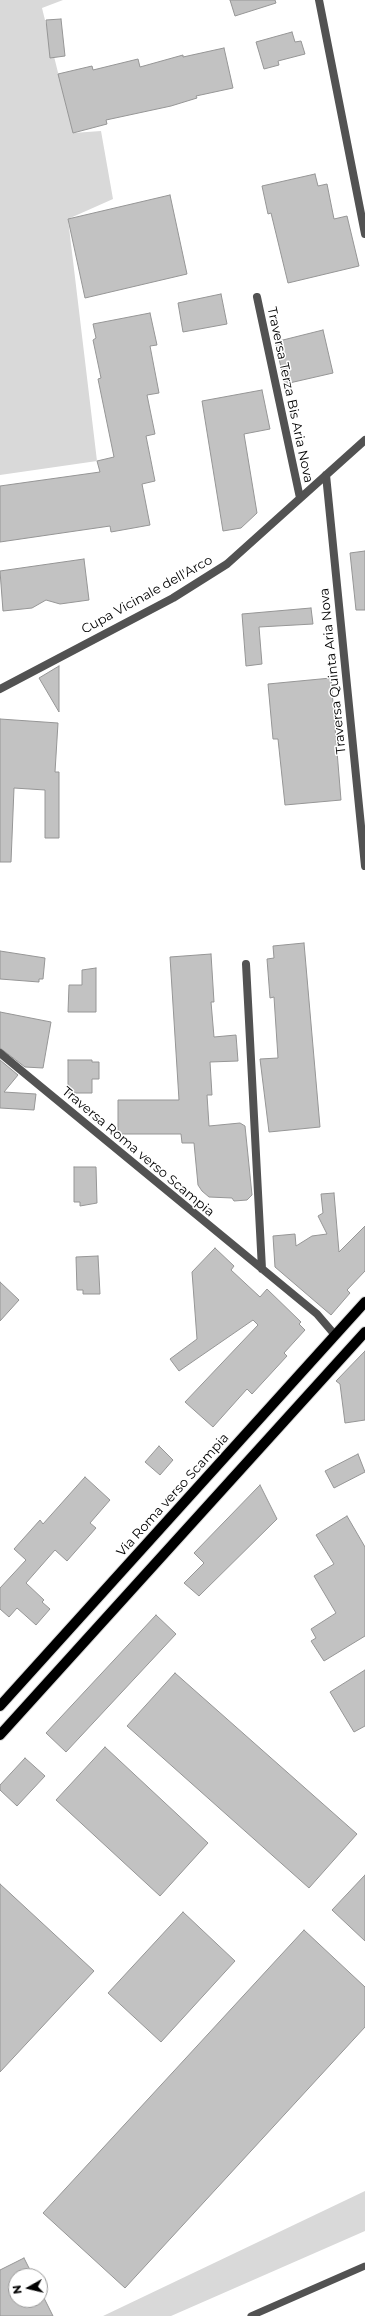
<!DOCTYPE html>
<style>
body{margin:0}
#map{position:relative;width:365px;height:2316px;overflow:hidden;background:#fff;font-family:Montserrat,sans-serif}
canvas{display:block}
.north{position:absolute;left:8px;top:2268px;width:40px;height:40px;box-sizing:border-box;background:#fff;border:1px solid #999;border-radius:50%;rotate:262deg;font-size:11px;font-weight:700;line-height:16px;text-align:center;color:#000}
.north::after{content:'';display:block;margin:auto;width:14px;height:18px;background:#000;clip-path:polygon(50% 0,100% 100%,50% 72%,0 100%)}
</style>
<div id="map">
<canvas width="365" height="2316"></canvas>
<div class="north">N</div>
</div>
<script>
const ctx = document.querySelector('canvas').getContext('2d');
ctx.lineJoin = 'round';
function fill(path, color) {
  ctx.fillStyle = color;
  ctx.fill(path, 'evenodd');
}
function toPath(rows) {
  const path = new Path2D();
  for (const r of rows) {
    path.moveTo(r[0], r[1]);
    for (let i = 2; i < r.length; i += 2) path.lineTo(r[i], r[i + 1]);
  }
  return path;
}
function strokePath(path, color, width, dash) {
  ctx.strokeStyle = color;
  ctx.lineWidth = width;
  ctx.lineCap = dash ? 'butt' : 'round';
  ctx.setLineDash(dash || []);
  ctx.stroke(path);
}
function write(font, color, halo, rows, align = 'center') {
  ctx.font = font + ' Montserrat,sans-serif';
  ctx.lineWidth = 3;
  ctx.setLineDash([]);
  ctx.textBaseline = 'middle';
  ctx.strokeStyle = halo;
  ctx.fillStyle = color;
  for (const [text, x, y, turn = 0] of rows) {
    ctx.save();
    ctx.translate(x, y);
    ctx.rotate((+turn || 0) * Math.PI / 180);
    ctx.textAlign = isNaN(turn) ? turn : align;
    if (halo) ctx.strokeText(text, 0, 0);
    ctx.fillText(text, 0, 0);
    ctx.restore();
  }
}
const green = toPath([
 [0,0,63,0,42,8,73,133,101,131,113,199,68,219,97,461,0,475],
 [365,2191,365,2231,171,2316,103,2316]
]);
const building = toPath([
 [230,0,275,0,276,3,235,16,230,0],
 [61,19,65,56,50,58,46,20,61,19],
 [292,32,295,42,301,41,305,54,278,61,279,65,264,69,256,42,292,32],
 [224,48,233,88,196,96,197,98,171,106,106,120,107,124,73,133,58,74,92,66,93,70,138,59,140,67,183,55,183,57,224,48],
 [315,174,318,186,327,184,334,219,347,216,359,266,288,283,271,213,268,214,262,186,315,174],
 [170,195,187,274,85,298,68,219,170,195],
 [221,294,227,324,183,332,178,303,221,294],
 [150,313,157,345,150,346,159,393,147,395,155,434,146,436,155,481,142,484,150,525,111,532,110,526,0,542,0,486,100,472,97,461,114,457,98,379,101,378,93,340,96,338,93,324,150,313],
 [323,330,333,373,285,384,275,342,323,330],
 [262,390,270,429,244,434,257,513,241,528,223,531,202,401,262,390],
 [365,551,365,610,356,610,350,553,365,551],
 [84,559,89,600,60,604,46,600,32,608,3,611,0,571,84,559],
 [311,608,313,624,259,627,262,664,246,666,242,614,311,608],
 [59,666,59,712,39,678,59,666],
 [331,678,341,800,285,805,278,739,273,739,268,684,331,678],
 [0,719,58,723,55,772,59,772,59,838,45,838,45,790,14,788,11,862,0,862,0,719],
 [304,943,320,1127,269,1132,260,1059,278,1058,274,997,270,998,267,959,274,958,273,946,304,943],
 [0,951,45,958,43,979,39,979,39,982,0,979,0,951],
 [211,954,214,1002,211,1002,214,1037,236,1035,238,1061,210,1062,212,1095,207,1095,209,1126,240,1123,245,1126,252,1195,247,1200,234,1201,232,1198,209,1197,202,1191,198,1185,194,1143,182,1143,181,1134,118,1134,118,1100,179,1100,170,957,211,954],
 [96,968,96,1012,68,1012,69,985,82,985,82,970,96,968],
 [0,1012,51,1022,43,1068,25,1067,0,1048,0,1012],
 [0,1060,18,1075,4,1092,36,1094,34,1110,0,1108,0,1060],
 [68,1060,92,1060,92,1062,99,1062,99,1079,92,1079,92,1093,68,1093,68,1060],
 [74,1167,96,1167,97,1203,80,1206,80,1202,74,1202,74,1167],
 [334,1193,339,1252,365,1226,365,1271,347,1290,350,1293,331,1315,275,1267,273,1236,295,1234,296,1246,312,1236,327,1234,318,1216,323,1213,321,1194,334,1193],
 [215,1248,234,1266,231,1270,260,1297,267,1289,301,1322,299,1324,305,1330,284,1353,287,1356,252,1394,247,1389,213,1427,185,1402,258,1325,253,1320,179,1371,170,1359,197,1339,192,1272,215,1248],
 [98,1256,100,1294,83,1294,83,1290,77,1290,76,1257,98,1256],
 [0,1282,19,1300,0,1321,0,1282],
 [365,1351,365,1420,345,1423,340,1384,336,1381,365,1351],
 [159,1446,173,1460,160,1475,145,1462,159,1446],
 [358,1454,365,1472,334,1488,325,1471,358,1454],
 [85,1477,110,1500,90,1523,96,1528,67,1561,55,1550,26,1583,44,1600,42,1602,50,1609,36,1625,17,1608,9,1617,0,1609,0,1588,26,1560,14,1549,40,1520,43,1524,85,1477],
 [260,1485,277,1519,199,1596,184,1583,204,1563,194,1553,260,1485],
 [347,1516,365,1547,365,1636,324,1661,311,1641,316,1638,311,1629,336,1613,314,1576,334,1564,316,1535,347,1516],
 [156,1615,176,1634,66,1752,46,1733,156,1615],
 [365,1670,365,1726,354,1732,330,1692,365,1670],
 [175,1673,357,1834,309,1888,127,1726,175,1673],
 [105,1747,208,1843,160,1896,56,1800,105,1747],
 [25,1758,45,1776,17,1806,0,1790,0,1785,25,1758],
 [365,1875,365,1941,332,1910,365,1875],
 [0,1884,94,1971,0,2072,0,1884],
 [183,1912,235,1961,161,2042,108,1993,183,1912],
 [304,1930,365,1987,365,2027,125,2288,43,2213,304,1930],
 [24,2258,33,2276,16,2276,16,2300,40,2300,40,2290,53,2316,0,2316,0,2270,24,2258]
]);
const service = toPath([
 [251,2316,365,2266]
]);
const minor = toPath([
 [319,0,365,234],
 [257,297,300,498],
 [326,475,365,866],
 [0,689,173,598,227,564,365,440],
 [246,964,262,1269],
 [0,1053,317,1314,335,1335]
]);
const primary = toPath([
 [0,1706,365,1302],
 [0,1735,365,1332]
]);
const streetNames = [
 ["Traversa Terza Bis Aria Nova",290,395,78],
 ["Cupa Vicinale dell'Arco",147,595,-29],
 ["Traversa Quinta Aria Nova",333,671,-96],
 ["Traversa Roma verso Scampia",138,1152,40],
 ["Via Roma verso Scampia",173,1495,-48]
];
fill(green, '#d9d9d9');
fill(building, '#c2c2c2');
strokePath(building, '#969696', 1);
strokePath(primary, '#dbdbdb', 12);
strokePath(service, '#525252', 7);
strokePath(minor, '#525252', 8);
strokePath(primary, '#000', 10);
write('13px', '#000', '#fff', streetNames);
</script>
